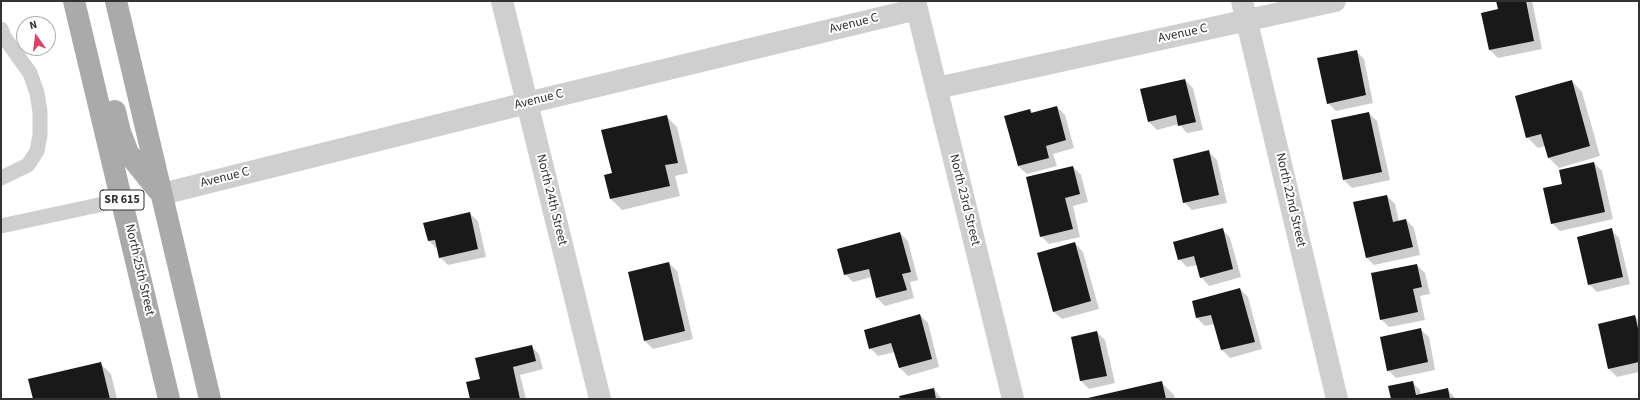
<!DOCTYPE html>
<style>
body{margin:0}
#map{position:relative;width:1640px;height:400px;overflow:hidden;background:#fff;font-family:"Source Sans 3",sans-serif}
canvas{display:block}
.frame{position:absolute;inset:0;border:2px solid #323232;pointer-events:none}
.north{position:absolute;left:16px;top:16px;width:40px;height:40px;box-sizing:border-box;background:#fff;border:1px solid #adadad;border-radius:50%;rotate:346deg;font-size:11px;font-weight:700;line-height:16px;text-align:center;color:#323232}
.north::after{content:'';display:block;margin:auto;width:14px;height:18px;background:#da426b;clip-path:polygon(50% 0,100% 100%,50% 72%,0 100%)}
</style>
<div id="map">
<canvas width="1640" height="400"></canvas>
<div class="frame"></div>
<div class="north">N</div>
</div>
<script>
const ctx = document.querySelector('canvas').getContext('2d');
ctx.lineJoin = 'round';
function fill(path, color) {
  ctx.fillStyle = color;
  ctx.fill(path, 'evenodd');
}
function toPath(rows) {
  const path = new Path2D();
  for (const r of rows) {
    path.moveTo(r[0], r[1]);
    for (let i = 2; i < r.length; i += 2) path.lineTo(r[i], r[i + 1]);
  }
  return path;
}
function strokePath(path, color, width, dash) {
  ctx.strokeStyle = color;
  ctx.lineWidth = width;
  ctx.lineCap = dash ? 'butt' : 'round';
  ctx.setLineDash(dash || []);
  ctx.stroke(path);
}
function write(font, color, halo, rows, align = 'center') {
  ctx.font = font + ' "Source Sans 3",sans-serif';
  ctx.lineWidth = 4;
  ctx.setLineDash([]);
  ctx.textBaseline = 'middle';
  ctx.strokeStyle = halo;
  ctx.fillStyle = color;
  for (const [text, x, y, turn = 0] of rows) {
    ctx.save();
    ctx.translate(x, y);
    ctx.rotate((+turn || 0) * Math.PI / 180);
    ctx.textAlign = isNaN(turn) ? turn : align;
    if (halo) ctx.strokeText(text, 0, 0);
    ctx.fillText(text, 0, 0);
    ctx.restore();
  }
}
const shadow = toPath([
 [1497,1,1532,1,1542,49,1498,58,1490,50,1499,10],
 [1356,51,1364,59,1373,103,1336,111,1328,103],
 [1185,80,1193,88,1203,130,1187,133,1179,124,1157,130,1149,122],
 [1572,81,1582,92,1600,156,1559,168,1548,157,1545,146,1538,148,1527,137],
 [1057,107,1065,115,1074,148,1053,154,1057,166,1027,174,1018,166,1005,117,1030,110,1034,114],
 [1369,113,1377,121,1390,180,1352,188,1344,180],
 [666,116,677,127,688,173,675,176,680,196,622,210,611,199,606,176,613,174],
 [1209,152,1217,160,1227,203,1192,210,1184,202],
 [1594,163,1602,171,1613,219,1560,231,1552,223,1563,184],
 [1073,167,1081,175,1088,202,1073,206,1080,237,1049,244,1041,236],
 [1387,196,1395,204,1399,222,1406,220,1414,228,1420,255,1374,265,1366,257],
 [469,213,478,221,486,257,448,265,440,257,437,249,429,241],
 [1222,229,1230,238,1241,277,1209,286,1201,277,1198,265,1187,267,1179,259],
 [1611,230,1619,238,1630,284,1597,292,1589,284],
 [900,233,908,241,918,280,910,282,914,298,885,306,877,298,872,277,853,282,845,274],
 [1075,243,1083,252,1099,309,1062,319,1053,311],
 [669,263,677,271,693,339,653,349,645,341],
 [1417,265,1425,273,1430,294,1420,296,1425,320,1389,327,1381,319],
 [1240,289,1248,297,1262,349,1230,358,1222,350,1215,324,1205,326,1197,318,1193,302],
 [920,315,928,323,939,367,908,376,900,368,895,352,878,356,870,348],
 [1635,316,1639,321,1639,372,1617,377,1609,369],
 [1420,329,1429,337,1435,370,1396,378,1388,370],
 [1097,332,1105,340,1115,383,1089,389,1081,381,1072,337],
 [531,346,539,354,543,369,520,375,526,399,471,399,481,379],
 [100,363,111,374,117,399,34,399],
 [1412,382,1420,390,1421,395,1447,389,1456,399,1392,399],
 [1162,383,1174,395,1175,399,1090,399],
 [934,389,942,399,901,399]
]);
const building = toPath([
 [1496,1,1526,1,1534,41,1489,50,1481,13,1498,9],
 [1357,50,1366,95,1327,104,1317,58],
 [1185,79,1196,122,1178,126,1176,115,1148,122,1140,89],
 [1572,80,1590,146,1548,158,1541,134,1526,138,1515,96],
 [1057,106,1066,140,1046,146,1049,158,1018,166,1004,116,1030,109,1031,113],
 [1369,112,1382,172,1343,180,1331,120],
 [667,115,678,163,665,165,670,186,610,199,604,175,612,173,601,130],
 [1209,150,1219,195,1183,203,1173,159],
 [1594,162,1605,212,1551,224,1543,188,1562,184,1559,170],
 [1073,166,1080,194,1065,198,1073,229,1040,237,1026,177],
 [1387,195,1393,222,1406,219,1413,247,1366,258,1353,202],
 [470,212,478,249,439,258,435,240,428,241,423,223],
 [1223,228,1233,269,1200,278,1194,256,1178,260,1173,242],
 [1612,228,1623,277,1588,285,1577,237],
 [900,232,911,272,902,274,907,290,876,298,869,269,844,275,837,249],
 [1075,242,1091,301,1053,312,1037,253],
 [669,262,685,331,644,341,628,272],
 [1417,264,1422,287,1413,289,1418,312,1380,320,1371,273],
 [1240,288,1255,342,1221,350,1211,315,1196,318,1192,301],
 [920,314,932,359,899,368,891,343,869,349,864,330],
 [1635,315,1639,333,1639,362,1608,369,1598,324],
 [1421,328,1428,362,1387,371,1380,337],
 [1097,331,1107,376,1080,381,1071,337],
 [532,345,536,361,513,367,520,399,470,399,466,382,480,379,475,358],
 [101,362,110,399,33,399,28,379],
 [1162,381,1166,399,1088,399,1088,398],
 [1413,381,1416,395,1448,388,1450,399,1391,399,1388,386],
 [934,388,936,399,900,399,899,396]
]);
const service = toPath([
 [1,29,4,37,30,73,37,93,40,112,40,135,37,151,28,165,1,178],
 [1,226,122,200]
]);
const minor = toPath([
 [502,1,600,399],
 [915,1,1013,399],
 [1242,1,1337,399],
 [937,88,1335,1],
 [162,194,527,103,917,9]
]);
const primary = toPath([
 [74,1,169,399],
 [116,1,210,399],
 [115,111,120,132,128,153,158,190]
]);
const shields = [
 [122,200,44]
];
const shieldNames = [
 ["SR 615",122,200]
];
const streetNames = [
 ["Avenue C",854,24,-14],
 ["Avenue C",1183,34,-12],
 ["Avenue C",539,100,-14],
 ["Avenue C",225,178,-14],
 ["North 24th Street",551,200,76],
 ["North 23rd Street",964,200,76],
 ["North 22nd Street",1290,200,77],
 ["North 25th Street",139,270,77]
];
fill(shadow, '#0003');
fill(building, '#191919');
strokePath(service, '#cfcfcf', 15);
strokePath(minor, '#cfcfcf', 22);
strokePath(primary, '#aaa', 22);
for (const [x, y, w] of shields) {
  const box = new Path2D();
  box.roundRect(x - w / 2, y - 10, w, 20, 3);
  ctx.fillStyle = '#fff';
  ctx.fill(box);
  strokePath(box, '#323232', 1);
}
write('bold 12px', '#323232', null, shieldNames);
write('13px', '#323232', '#fff', streetNames);
</script>
